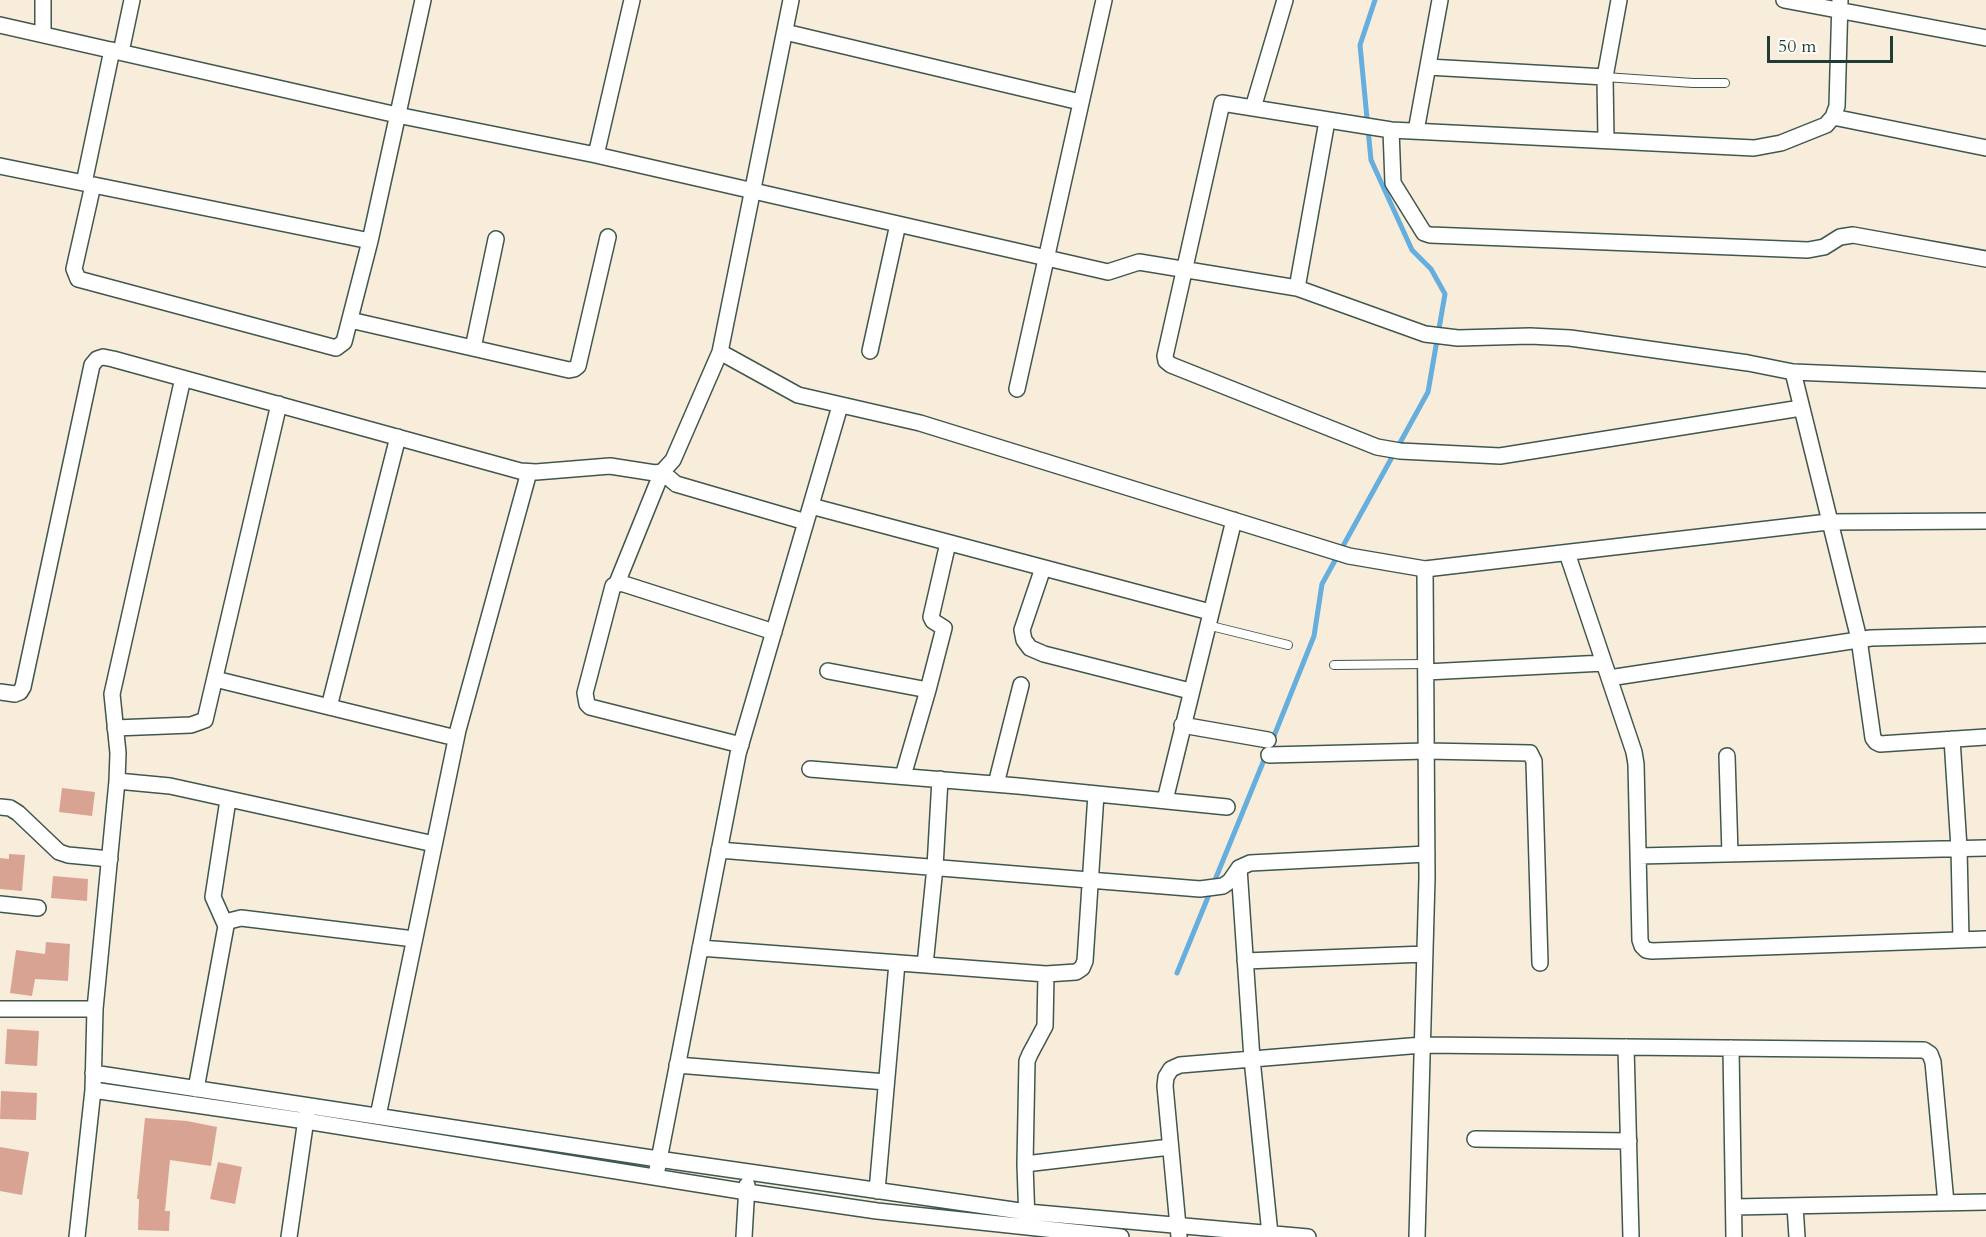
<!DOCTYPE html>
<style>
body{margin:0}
#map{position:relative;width:1986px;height:1237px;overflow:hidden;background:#f8eddb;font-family:Cardo,serif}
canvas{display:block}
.scale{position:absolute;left:1767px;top:36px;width:126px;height:27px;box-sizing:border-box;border:3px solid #1f3d34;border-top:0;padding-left:8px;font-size:18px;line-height:21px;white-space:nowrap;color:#1f3d34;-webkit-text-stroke:4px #fdfcf7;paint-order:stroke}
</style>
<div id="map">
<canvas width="1986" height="1237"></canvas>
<div class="scale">50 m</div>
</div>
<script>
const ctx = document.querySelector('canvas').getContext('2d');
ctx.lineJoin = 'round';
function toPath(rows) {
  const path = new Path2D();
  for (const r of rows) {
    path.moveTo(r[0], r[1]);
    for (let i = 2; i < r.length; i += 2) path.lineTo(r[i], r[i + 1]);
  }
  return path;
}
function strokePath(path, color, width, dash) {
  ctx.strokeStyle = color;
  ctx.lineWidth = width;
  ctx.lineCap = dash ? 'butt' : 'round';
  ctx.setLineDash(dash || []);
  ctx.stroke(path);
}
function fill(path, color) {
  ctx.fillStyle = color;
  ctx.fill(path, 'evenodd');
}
const stream = toPath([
 [1272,741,1314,636,1322,584,1428,392,1445,294,1431,269,1412,250,1371,160,1360,45,1375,0],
 [1177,973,1266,755]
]);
const building = toPath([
 [62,788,95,792,92,816,59,812],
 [9,854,25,855,22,891,0,889,0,858,9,859],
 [53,876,88,879,87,901,51,898],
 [46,942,70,944,68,981,35,979,32,996,10,993,16,950,45,954],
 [7,1029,39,1031,37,1066,5,1064],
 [1,1091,37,1093,36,1120,0,1119],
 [145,1118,187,1121,217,1127,211,1166,170,1160,165,1211,170,1211,169,1231,138,1230,139,1199,137,1199],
 [0,1147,29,1152,22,1195,0,1191],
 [218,1162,242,1167,235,1204,210,1199]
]);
const lane = toPath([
 [1605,77,1693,83,1725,83],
 [1207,625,1288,645],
 [1334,665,1426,664]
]);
const street = toPath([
 [43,0,43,34],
 [791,0,720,352,798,395,920,423,1349,556,1425,569,1828,522,1986,521],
 [1784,0,1986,38],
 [0,25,397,115,596,155,1108,272,1139,262,1297,288,1425,334,1458,338,1530,336,1570,338,1748,363,1793,372,1986,380],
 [785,32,1080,102],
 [121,52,132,0],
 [1428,67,1605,77],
 [1253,108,1285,0],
 [1833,117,1986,148],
 [1391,130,1393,183,1424,233,1430,235,1808,250,1824,247,1840,237,1853,235,1986,259],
 [1416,131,1440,0],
 [1606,140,1605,77,1619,0],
 [596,155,632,0],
 [0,166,370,241,423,0],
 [84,183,112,50],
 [93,185,74,269,78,279,336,348,344,342,370,241],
 [1297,288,1327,121],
 [350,320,569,370,574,369,578,366,608,237],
 [473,348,496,239],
 [870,351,898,224],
 [1793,372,1859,639,1873,738,1876,742,1880,744,1986,737],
 [1017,389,1104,0],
 [1801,408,1500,456,1400,451,1377,447,1171,365,1166,361,1165,356,1222,103,1391,130,1754,148,1781,143,1826,125,1833,117,1837,106,1840,0],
 [811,506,1210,612],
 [1567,553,1634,752,1636,764,1640,940,1642,946,1646,950,1652,951,1986,939],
 [1043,568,1022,630,1024,640,1030,648,1044,654,1190,691],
 [617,583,662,472,676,484,806,522],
 [828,671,928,690],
 [1426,672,1604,663],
 [1609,678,1871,638,1986,635],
 [215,679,456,738],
 [0,692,15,694,20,692,23,687,92,365,97,359,103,357,113,359,520,471,536,472,610,466,655,473,662,472,673,460,720,352],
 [329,707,398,437],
 [1182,725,1268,740],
 [115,728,191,725,205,720,279,404],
 [1952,739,1959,848,1961,940],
 [741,745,590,707,587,704,585,693,613,586,617,583,624,584,774,632],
 [1269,755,1426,751,1530,753,1534,761,1540,963],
 [1727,756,1730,854],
 [810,769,1018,786,1227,807],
 [903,776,928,690,944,628,933,621,931,617,948,543],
 [117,781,170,786,434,844],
 [996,784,1021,685],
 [1165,800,1234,520],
 [0,807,10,808,18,813,59,852,68,855,110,859],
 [719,850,1200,889,1223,886,1230,881,1239,868,1250,863,1427,854],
 [1638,856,1986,848],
 [1239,868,1252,1059,1270,1234],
 [0,904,38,908],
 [226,926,213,897,228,800],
 [700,948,1046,974,1076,972,1082,968,1085,961,1096,794],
 [1245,961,1425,954],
 [925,965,935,867,940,779],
 [0,1009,95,1009,93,1090,77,1237],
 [95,1009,117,781,118,753,112,694,183,378],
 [1626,1047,1631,1237],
 [1731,1048,1734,1237],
 [677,1065,886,1082],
 [93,1073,658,1159,1027,1212,1308,1237],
 [196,1089,226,926,229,921,241,918,414,939],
 [93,1090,306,1121,747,1192,877,1211,1121,1237],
 [378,1116,458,730,529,472],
 [1475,1139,1629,1141],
 [1025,1164,1170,1147],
 [657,1170,738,754,840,406],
 [877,1191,897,963],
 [1795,1206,1797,1237],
 [1734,1207,1986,1202],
 [1027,1222,1025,1164,1027,1061,1030,1054,1045,1026,1046,974],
 [289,1237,307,1112],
 [744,1237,747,1185],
 [1179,1237,1165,1086,1166,1077,1171,1069,1180,1065,1422,1045,1924,1050,1930,1054,1933,1062,1946,1203],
 [1417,1237,1427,878,1425,569]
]);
strokePath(stream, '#65aedd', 5);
fill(building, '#d9a394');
strokePath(lane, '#40574d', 10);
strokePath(street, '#40574d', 18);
strokePath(lane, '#fff', 8);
strokePath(street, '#fff', 15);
</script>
